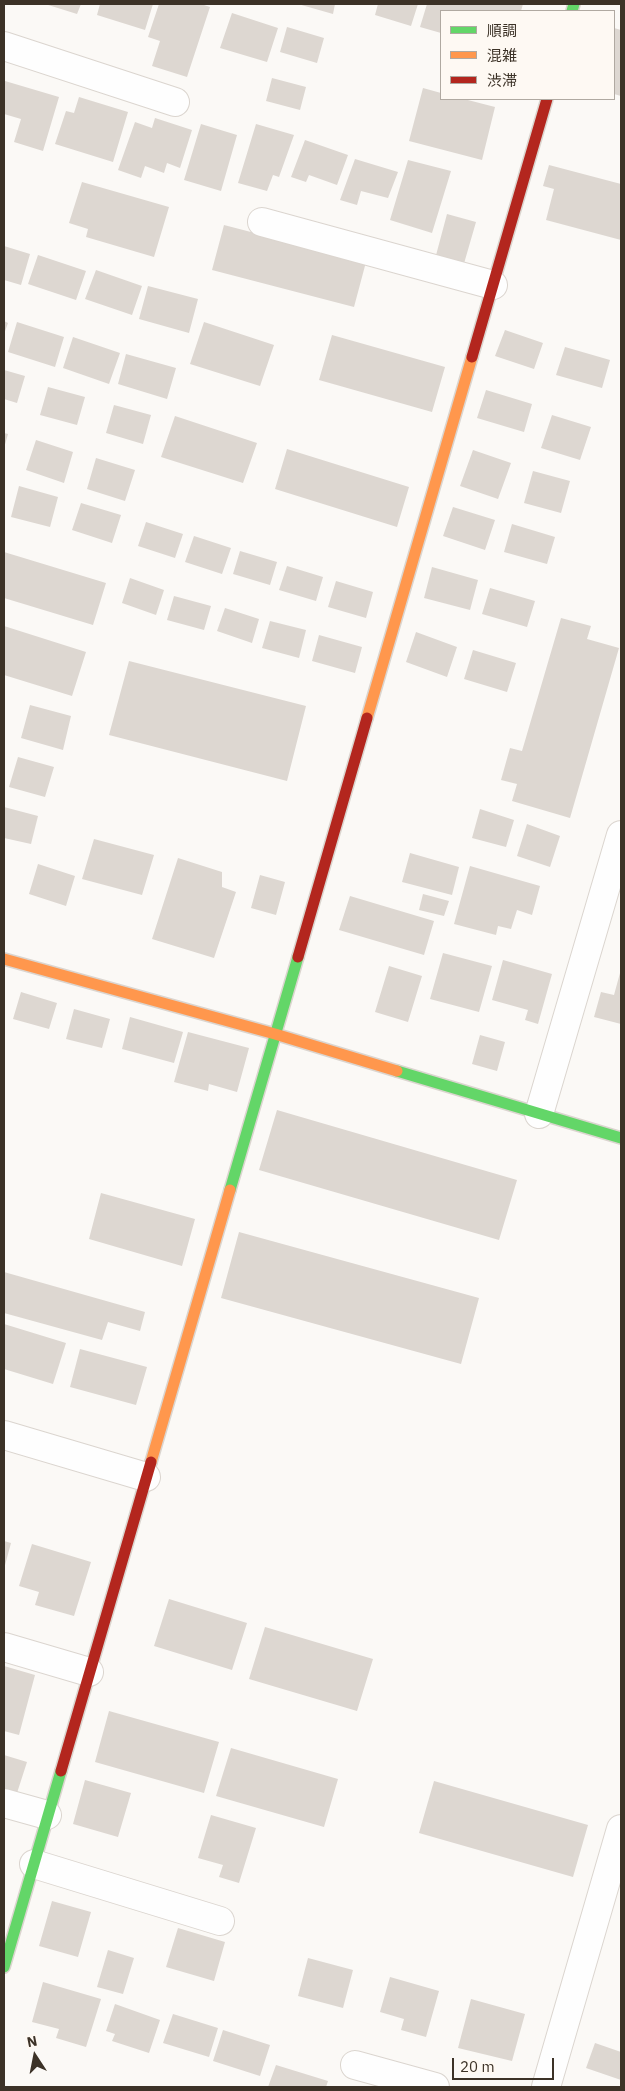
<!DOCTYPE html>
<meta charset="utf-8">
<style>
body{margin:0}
#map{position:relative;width:625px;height:2091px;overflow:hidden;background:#fbf9f6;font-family:"IBM Plex Sans","Noto Sans JP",sans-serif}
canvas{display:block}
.frame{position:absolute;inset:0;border:5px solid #3c3227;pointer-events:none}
.legend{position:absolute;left:440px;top:10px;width:175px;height:90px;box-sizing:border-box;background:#fef9f3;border:1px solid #b0a9a1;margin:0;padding:6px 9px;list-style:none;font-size:15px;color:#3c3227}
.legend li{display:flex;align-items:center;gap:10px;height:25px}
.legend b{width:25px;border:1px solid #b0a9a1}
.north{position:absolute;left:10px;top:2031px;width:50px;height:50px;-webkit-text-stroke:4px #fef9f3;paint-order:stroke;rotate:349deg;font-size:14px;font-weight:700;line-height:20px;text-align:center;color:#3c3227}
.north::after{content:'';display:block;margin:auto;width:18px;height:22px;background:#3c3227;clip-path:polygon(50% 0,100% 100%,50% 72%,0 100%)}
.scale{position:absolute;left:452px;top:2058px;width:102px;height:22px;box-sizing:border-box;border:2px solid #3c3227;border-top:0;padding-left:6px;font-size:15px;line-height:18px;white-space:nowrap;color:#3c3227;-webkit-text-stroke:4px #fef9f3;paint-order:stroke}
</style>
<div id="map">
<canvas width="625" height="2091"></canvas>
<div class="frame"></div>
<ul class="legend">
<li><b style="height:6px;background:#63d668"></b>順調</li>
<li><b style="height:6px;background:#ff974d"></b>混雑</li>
<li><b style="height:6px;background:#b3261e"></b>渋滞</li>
</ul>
<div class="north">N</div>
<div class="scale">20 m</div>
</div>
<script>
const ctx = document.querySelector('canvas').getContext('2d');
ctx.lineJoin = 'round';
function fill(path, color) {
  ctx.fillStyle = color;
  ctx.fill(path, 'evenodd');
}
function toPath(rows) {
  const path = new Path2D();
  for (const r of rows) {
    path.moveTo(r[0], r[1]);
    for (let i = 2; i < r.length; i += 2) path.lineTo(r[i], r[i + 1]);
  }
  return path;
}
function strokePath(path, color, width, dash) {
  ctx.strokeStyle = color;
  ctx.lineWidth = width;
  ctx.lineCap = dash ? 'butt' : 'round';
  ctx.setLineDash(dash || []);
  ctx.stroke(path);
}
const building = toPath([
 [45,4,81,4,77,14],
 [100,4,153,4,145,30,97,15],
 [159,4,201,4,210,7,187,77,152,66,160,41,148,37],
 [298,4,335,4,333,14],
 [378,4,418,4,411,26,375,15],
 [427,4,523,4,521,11,441,11,441,33,420,27],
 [232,13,278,28,267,62,220,48],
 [287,27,324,38,317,63,280,52],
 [614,28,621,30,621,96,614,94],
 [272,78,306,87,300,110,266,101],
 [5,81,59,97,43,151,14,142,21,119,4,114],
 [423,88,441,93,441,99,464,99,495,107,482,160,409,141],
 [79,97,128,112,113,162,55,144,66,111,74,113],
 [155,118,192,130,180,168,167,163,164,173,145,166,141,178,118,170,135,122,152,128],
 [201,124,237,135,221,191,184,180],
 [256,124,294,135,279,177,273,175,267,191,238,183],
 [305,140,348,155,337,185,309,175,306,182,291,177],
 [355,159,398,172,388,198,361,191,357,205,340,200],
 [408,160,451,171,432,233,390,220],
 [549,165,621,184,621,240,546,220,554,189,543,186],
 [82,182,169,207,154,257,86,237,88,229,69,223],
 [447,214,476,222,463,267,435,259],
 [224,225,366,262,354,307,212,270],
 [4,246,30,254,21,285,4,280],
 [38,255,86,271,76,300,28,284],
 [96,270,142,286,132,315,85,299],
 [148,286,198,299,189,333,139,319],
 [4,321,8,323,4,334],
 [17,322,64,337,55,367,8,352],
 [204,322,274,345,260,386,190,364],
 [505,330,543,343,534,369,495,356],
 [332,335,445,367,432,412,319,380],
 [73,337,120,353,109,384,63,368],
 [565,347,610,360,602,388,556,375],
 [126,354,176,368,167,399,118,384],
 [4,370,25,376,17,403,4,399],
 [48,387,85,397,77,425,40,415],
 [486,390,532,404,524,432,477,418],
 [114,405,151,415,143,444,106,433],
 [552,415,591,427,580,460,541,448],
 [175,416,257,443,243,483,161,457],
 [4,433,8,434,4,448],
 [36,440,73,452,64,483,26,470],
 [287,449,409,487,397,527,275,489],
 [473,450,511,463,498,499,460,486],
 [96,458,135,470,125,501,87,489],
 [533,471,570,481,561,513,524,503],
 [19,486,58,497,50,527,11,517],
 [81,503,121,515,112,543,72,530],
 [453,507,495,520,485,550,443,536],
 [146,522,183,534,175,558,138,546],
 [512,524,555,537,547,564,504,552],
 [194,536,231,548,222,574,185,562],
 [240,551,277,562,270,585,233,574],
 [4,552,106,583,93,625,4,598],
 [287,566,323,577,316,601,279,590],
 [432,567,478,580,470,610,424,598],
 [130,578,164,590,156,615,122,603],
 [336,581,373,592,366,618,328,607],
 [490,588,535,601,527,627,482,614],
 [174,596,211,606,204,630,167,620],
 [225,608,259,619,252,643,217,631],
 [561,618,591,626,587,639,619,648,570,818,512,801,517,784,501,780,510,748,522,751],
 [270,621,306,630,299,658,262,648],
 [4,626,86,652,72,696,4,675],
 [416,632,457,647,447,677,406,662],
 [319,635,362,647,355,673,312,661],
 [473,650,516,663,507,692,464,679],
 [129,661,306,706,287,781,109,735],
 [30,705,71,716,63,750,21,738],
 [18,757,54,767,45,797,9,787],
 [4,807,38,816,31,844,4,838],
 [480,809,514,820,506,847,472,838],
 [527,824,560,836,550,867,517,856],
 [94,839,154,855,142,895,82,879],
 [410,853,459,867,452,895,402,882],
 [178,858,222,872,222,887,236,892,214,958,152,939],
 [38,864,75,876,66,906,29,894],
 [470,866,540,886,532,915,517,910,511,929,498,926,496,935,454,924],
 [260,875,285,882,276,915,251,908],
 [423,894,449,901,444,916,419,910],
 [350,896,434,921,424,955,339,930],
 [443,953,492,966,479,1012,430,999],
 [503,960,552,974,538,1024,525,1020,528,1010,492,1000],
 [389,966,422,976,408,1022,375,1012],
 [620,973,621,973,621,1024,594,1017,601,992,614,995],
 [21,992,57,1003,49,1029,13,1019],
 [74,1009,110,1019,102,1048,66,1039],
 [130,1017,183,1032,174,1063,122,1049],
 [188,1032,249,1048,237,1092,209,1084,208,1091,174,1082],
 [480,1035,505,1042,497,1071,472,1064],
 [277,1110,517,1180,499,1240,259,1170],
 [101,1193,195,1219,182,1266,89,1239],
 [239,1232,479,1298,461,1364,221,1298],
 [4,1272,145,1312,140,1331,108,1322,102,1340,4,1313],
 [4,1324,66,1343,53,1384,4,1369],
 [80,1349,147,1367,136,1405,70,1387],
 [4,1541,11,1543,4,1569],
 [32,1544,91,1562,74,1616,35,1605,39,1592,19,1586],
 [169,1599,247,1623,232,1670,154,1646],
 [265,1627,373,1659,357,1711,249,1679],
 [4,1666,35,1675,19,1735,4,1731],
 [109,1711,219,1742,204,1793,95,1762],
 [231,1748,338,1779,324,1827,216,1796],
 [4,1755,27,1762,17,1793,4,1789],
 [85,1780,131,1793,118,1837,73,1824],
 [434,1781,588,1825,573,1877,419,1833],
 [211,1815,256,1828,239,1883,219,1877,223,1865,198,1858],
 [52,1901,91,1912,78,1957,39,1946],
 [178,1928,225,1942,214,1981,166,1967],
 [108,1950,134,1958,123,1994,97,1987],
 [308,1958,353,1970,343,2008,298,1996],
 [390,1977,439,1991,426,2037,401,2030,404,2019,380,2012],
 [43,1982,101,1999,86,2047,56,2038,59,2029,32,2022],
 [471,1999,525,2014,512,2061,458,2048],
 [115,2004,160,2020,149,2053,112,2041,115,2034,106,2031],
 [173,2014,218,2028,209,2057,163,2043],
 [223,2030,270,2045,260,2076,213,2061],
 [595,2043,621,2052,621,2080,586,2068],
 [276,2065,328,2081,326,2087,268,2087]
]);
const street = toPath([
 [4,46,175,102],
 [262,222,493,285],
 [539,1114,621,835],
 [4,1435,146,1477],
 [4,1647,89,1672],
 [4,1803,47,1815],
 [34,1864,220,1921],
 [355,2065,435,2087],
 [546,2087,621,1829]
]);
const fast = toPath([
 [572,11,574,4],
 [397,1071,621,1138],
 [230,1190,298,957],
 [4,1967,61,1771]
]);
const slow = toPath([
 [367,718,472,357],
 [4,959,275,1034,397,1071],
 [151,1462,230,1190]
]);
const jam = toPath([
 [472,357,547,99],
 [298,957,367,718],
 [61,1771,151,1462]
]);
fill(building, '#ddd7d1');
strokePath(street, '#dbd5cf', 30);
strokePath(fast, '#dbd5cf', 14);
strokePath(slow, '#dbd5cf', 14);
strokePath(jam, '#dbd5cf', 14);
strokePath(street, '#fefefe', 28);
strokePath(fast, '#63d668', 11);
strokePath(slow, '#ff974d', 11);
strokePath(jam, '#b3261e', 11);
</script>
